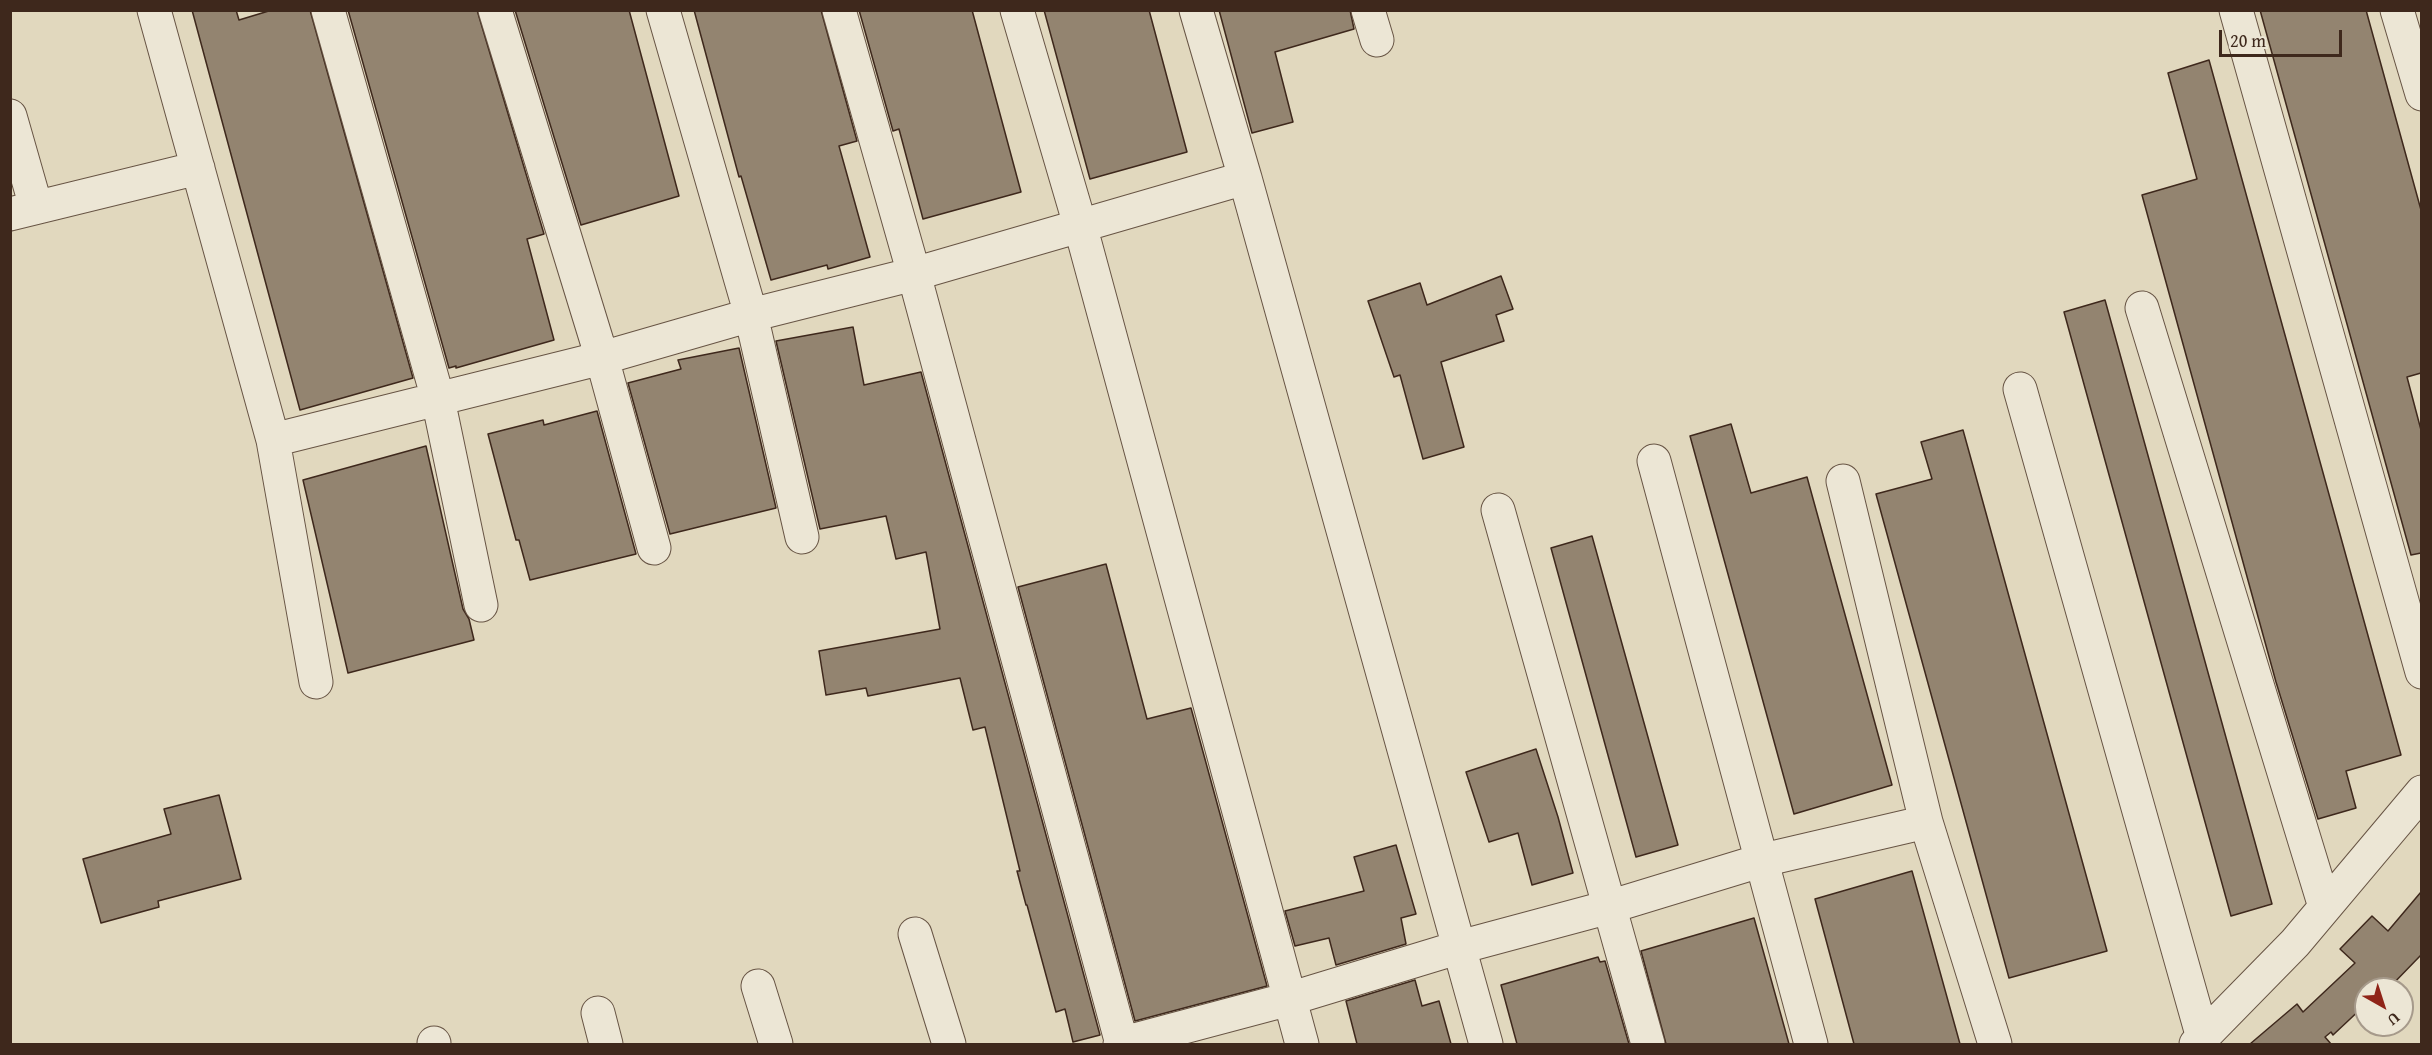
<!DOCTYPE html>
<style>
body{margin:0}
#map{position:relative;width:2432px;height:1055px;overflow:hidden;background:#e1d8be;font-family:"Gentium Book Plus",serif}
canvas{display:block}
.frame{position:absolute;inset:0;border:12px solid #3e281c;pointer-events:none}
.north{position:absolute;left:2354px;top:977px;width:60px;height:60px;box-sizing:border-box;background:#ece6d5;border:2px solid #a69a8b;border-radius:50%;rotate:141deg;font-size:16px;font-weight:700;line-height:24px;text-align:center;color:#3e281c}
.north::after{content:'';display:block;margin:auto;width:21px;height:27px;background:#8f2418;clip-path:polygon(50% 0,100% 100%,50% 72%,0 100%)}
.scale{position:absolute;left:2219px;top:30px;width:123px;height:27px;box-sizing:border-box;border:3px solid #3e281c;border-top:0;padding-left:8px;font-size:18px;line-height:21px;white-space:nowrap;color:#3e281c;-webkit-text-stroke:4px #ece6d5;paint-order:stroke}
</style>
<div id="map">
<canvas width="2432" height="1055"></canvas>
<div class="frame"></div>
<div class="north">U</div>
<div class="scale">20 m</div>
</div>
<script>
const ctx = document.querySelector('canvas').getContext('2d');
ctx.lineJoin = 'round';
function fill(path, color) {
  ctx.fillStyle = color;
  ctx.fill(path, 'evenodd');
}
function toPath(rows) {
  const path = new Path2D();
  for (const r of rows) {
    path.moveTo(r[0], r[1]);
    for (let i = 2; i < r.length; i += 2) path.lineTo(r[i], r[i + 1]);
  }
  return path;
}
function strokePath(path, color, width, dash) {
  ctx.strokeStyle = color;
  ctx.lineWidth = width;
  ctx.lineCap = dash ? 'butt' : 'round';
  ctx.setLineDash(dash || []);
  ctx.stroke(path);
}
const building = toPath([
 [192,10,236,10,239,20,272,10,310,10,413,378,300,410,192,10],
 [348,10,477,10,544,234,527,239,554,340,456,368,456,366,449,368,348,10],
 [515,10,629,10,679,196,581,225,515,10],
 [694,10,821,10,857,141,839,146,870,257,828,269,827,265,771,280,741,176,739,177,694,10],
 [859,10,972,10,1021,192,923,219,899,129,893,131,859,10],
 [1044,10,1149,10,1187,152,1090,179,1044,10],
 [1219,10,1350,10,1354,29,1275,52,1293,122,1252,133,1219,10],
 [2260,10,2366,10,2421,210,2421,373,2407,377,2421,430,2421,553,2411,555,2260,10],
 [2209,60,2401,755,2346,771,2356,808,2318,819,2276,682,2142,195,2197,179,2168,73,2209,60],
 [1501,276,1513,309,1496,315,1504,341,1441,362,1464,447,1423,459,1400,375,1394,377,1368,301,1420,283,1427,305,1501,276],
 [2105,300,2272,904,2231,916,2064,312,2105,300],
 [853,327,864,385,921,372,1100,1035,1073,1042,1065,1009,1056,1012,1027,905,1026,905,1017,871,1020,871,985,727,973,730,960,678,868,696,866,688,826,695,819,651,940,629,926,552,896,559,886,516,820,529,776,341,853,327],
 [739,348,776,508,670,534,628,383,681,369,678,360,739,348],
 [597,411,636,554,530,580,519,540,516,540,488,434,543,420,544,425,597,411],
 [1731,424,1751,493,1807,477,1892,785,1794,814,1690,436,1731,424],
 [1963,430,2107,951,2009,978,1876,494,1932,479,1921,442,1963,430],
 [426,446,463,609,469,619,474,640,348,673,303,480,426,446],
 [1592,536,1678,845,1636,857,1551,548,1592,536],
 [1106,564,1147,719,1191,708,1267,986,1135,1021,1018,587,1106,564],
 [1536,749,1558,817,1573,873,1532,885,1518,833,1489,842,1466,772,1536,749],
 [219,795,241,879,158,901,159,907,101,923,83,859,171,834,164,809,219,795],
 [1396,845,1416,914,1401,918,1406,944,1336,965,1329,938,1295,946,1285,911,1364,891,1354,857,1396,845],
 [1912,871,1960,1044,1854,1044,1815,899,1912,871],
 [2421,892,2421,955,2388,989,2366,989,2366,1004,2333,1035,2331,1032,2325,1037,2331,1044,2250,1044,2297,1004,2303,1012,2355,963,2340,949,2372,916,2388,931,2421,892],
 [1754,918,1789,1044,1666,1044,1641,951,1754,918],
 [1598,957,1600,962,1605,961,1629,1044,1517,1044,1501,985,1598,957],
 [1415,980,1422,1006,1439,1001,1451,1044,1357,1044,1346,1001,1415,980]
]);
const minor = toPath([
 [154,10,273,440,602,358,751,315,914,274,1245,178,1486,1044],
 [328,10,438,399,481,605],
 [495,10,602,358,654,548],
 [663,10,751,315,802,537],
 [839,10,914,274,1122,1044],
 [1017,10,1080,225,1302,1044],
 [1196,10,1245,178],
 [1368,10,1377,40],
 [2236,10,2422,672],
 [2397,10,2422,94],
 [10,116,36,207],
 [10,214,198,168],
 [2142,308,2325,907],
 [2020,389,2203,1038],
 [273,440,316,682],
 [1654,461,1811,1044],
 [1843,481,1926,822,1995,1044],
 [1498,510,1648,1044],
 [915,934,949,1044],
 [758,986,776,1044],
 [598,1013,606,1044],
 [434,1043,434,1044],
 [1120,1044,1289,999,1460,947,1609,907,1763,860,1926,822],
 [2196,1044,2295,943,2422,792]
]);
fill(building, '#938470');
strokePath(building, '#3e281c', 1.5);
strokePath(minor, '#675444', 35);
strokePath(minor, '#ece6d5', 33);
</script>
